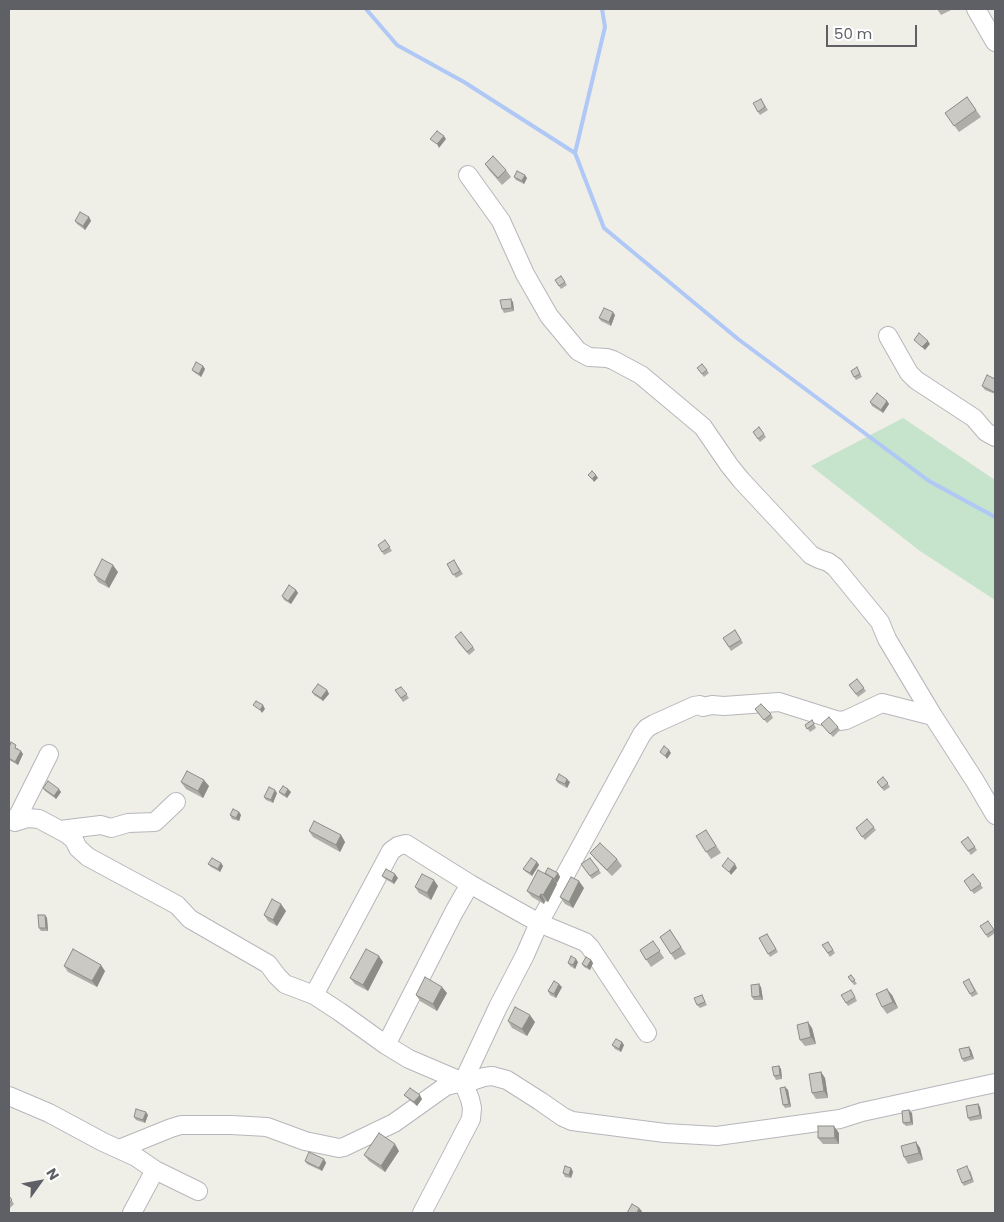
<!DOCTYPE html>
<style>
body{margin:0}
#map{position:relative;width:1004px;height:1222px;overflow:hidden;background:#efeee7;font-family:Poppins,sans-serif}
canvas{display:block}
.frame{position:absolute;inset:0;border:10px solid #5e6065;pointer-events:none}
.north{position:absolute;left:15px;top:1157px;width:50px;height:50px;-webkit-text-stroke:4px #fff;paint-order:stroke;rotate:58deg;font-size:14px;font-weight:700;line-height:20px;text-align:center;color:#5e6065}
.north::after{content:'';display:block;margin:auto;width:18px;height:22px;background:#5e6065;clip-path:polygon(50% 0,100% 100%,50% 72%,0 100%)}
.scale{position:absolute;left:826px;top:25px;width:91px;height:22px;box-sizing:border-box;border:2px solid #5e6065;border-top:0;padding-left:6px;font-size:15px;line-height:18px;white-space:nowrap;color:#5e6065;-webkit-text-stroke:4px #fff;paint-order:stroke}
</style>
<div id="map">
<canvas width="1004" height="1222"></canvas>
<div class="frame"></div>
<div class="north">N</div>
<div class="scale">50 m</div>
</div>
<script>
const ctx = document.querySelector('canvas').getContext('2d');
ctx.lineJoin = 'round';
function fill(path, color) {
  ctx.fillStyle = color;
  ctx.fill(path, 'evenodd');
}
function toPath(rows) {
  const path = new Path2D();
  for (const r of rows) {
    path.moveTo(r[0], r[1]);
    for (let i = 2; i < r.length; i += 2) path.lineTo(r[i], r[i + 1]);
  }
  return path;
}
function strokePath(path, color, width, dash) {
  ctx.strokeStyle = color;
  ctx.lineWidth = width;
  ctx.lineCap = dash ? 'butt' : 'round';
  ctx.setLineDash(dash || []);
  ctx.stroke(path);
}
const green = toPath([
 [903,418,995,480,995,600,920,551,811,466]
]);
const stream = toPath([
 [366,9,397,45,464,82,575,153],
 [602,9,605,27,575,153,604,228,738,339,929,481,995,517]
]);
const minor = toPath([
 [976,9,995,42],
 [468,175,501,221,525,274,549,316,578,351,589,357,607,358,613,360,641,375,703,427,729,465,741,480,811,555,819,559,828,562,835,567,880,622,887,639,933,716,975,781,995,815],
 [888,336,909,373,916,380,974,418,986,432,995,437],
 [9,819,15,822,28,818,39,819,67,834,74,840,78,848,88,857,177,905,190,919,268,964,277,976,285,984,314,995,340,1012,386,1045,409,1059,463,1082,469,1082,484,1077,492,1076,507,1080,540,1101,563,1117,572,1121,665,1133,717,1136,840,1119,862,1112,995,1083],
 [15,822,49,754],
 [60,830,101,825,111,828,128,823,155,822,176,802],
 [314,995,391,851,398,846,406,844,470,884,507,905,539,923,585,942,590,947,647,1033],
 [386,1045,454,912,470,884],
 [9,1096,49,1113,103,1142,136,1157,155,1170,198,1191],
 [119,1149,171,1128,181,1125,231,1125,267,1127,305,1141,339,1148,344,1147,394,1123,446,1086,463,1082],
 [132,1213,155,1170],
 [422,1213,471,1119,472,1108,470,1099,463,1082,498,1007,525,955,539,923,642,734,647,728,654,724,694,706,700,705,703,707,712,705,724,706,779,702,839,721,846,720,882,703,933,716]
]);
const wall = toPath([
 [937,9,953,9,941,15],
 [967,97,981,117,959,132,945,113],
 [761,99,768,110,760,115,758,112],
 [485,164,506,170,511,177,502,185,489,170],
 [514,177,527,178,524,184,516,180],
 [89,217,91,221,85,230,77,224,75,221],
 [561,276,567,285,561,289,555,280],
 [513,302,514,311,504,313,502,309],
 [615,315,611,326,601,321,599,318],
 [702,364,709,373,704,377,697,368],
 [203,366,205,369,201,377,195,373,192,370],
 [859,371,862,377,856,380,854,377],
 [995,379,995,394,985,390,982,386],
 [887,401,889,404,883,413,872,406,870,402],
 [759,427,766,437,760,442,753,432],
 [385,540,392,551,384,555,378,545],
 [454,560,463,574,456,578,447,564],
 [118,572,109,588,98,582,94,575],
 [296,590,298,593,291,604,284,600,282,596],
 [735,630,743,643,731,651,723,638],
 [457,641,473,647,475,650,469,655],
 [857,679,866,691,858,697,849,685],
 [401,687,409,698,403,702,395,690],
 [327,690,329,694,323,701,314,695,312,692],
 [755,709,771,714,773,718,767,723],
 [812,720,816,728,810,732,805,725],
 [821,724,838,727,840,730,833,737],
 [9,748,18,748,18,749,23,754,18,765,9,760],
 [883,777,890,787,884,791,877,782],
 [556,780,570,782,567,788,558,783],
 [181,782,209,786,203,798,186,789],
 [43,788,61,792,56,799,45,791],
 [288,789,291,792,287,798,282,795,279,792],
 [277,793,273,803,266,800,264,797],
 [239,812,241,815,239,821,232,819,230,815],
 [867,819,876,830,865,840,856,828],
 [706,830,721,853,711,859,696,836],
 [309,831,341,835,345,842,340,852,313,837],
 [968,837,977,850,971,855,961,842],
 [590,853,617,859,622,866,612,876,595,859],
 [590,858,601,873,592,879,581,864],
 [537,862,539,865,532,876,526,872,523,869],
 [221,863,223,866,220,872,211,867,208,864],
 [545,873,558,873,560,877,557,883,556,882,557,884,548,902,545,901,544,904,532,897,527,891],
 [973,874,983,888,974,894,964,881],
 [382,876,398,878,394,884,385,879],
 [438,886,431,900,419,893,415,887],
 [584,888,573,908,565,904,560,897],
 [286,911,277,926,268,921,264,915],
 [45,915,47,918,48,931,41,931,39,928],
 [988,921,995,932,995,933,988,938,980,926],
 [670,930,686,954,675,960,660,937],
 [767,934,778,952,770,957,759,938],
 [653,941,664,958,651,967,640,950],
 [828,942,835,953,830,957,822,945],
 [591,960,593,963,590,970,584,967,582,964],
 [383,962,368,991,355,984,350,978],
 [578,962,575,969,570,966,568,963],
 [64,966,105,971,97,987,68,972],
 [851,975,857,984,854,985,848,977],
 [971,982,978,994,972,997,970,994],
 [562,987,556,998,550,995,548,991],
 [761,987,763,1000,754,1000,752,997],
 [447,993,437,1011,420,1001,416,995],
 [853,993,857,1001,848,1006,841,995],
 [702,995,707,1005,700,1008,697,1005],
 [892,995,898,1008,887,1014,882,1007],
 [508,1021,535,1022,527,1036,512,1028],
 [812,1028,816,1044,805,1046,800,1040],
 [612,1045,624,1045,621,1052,615,1049],
 [969,1047,971,1050,974,1059,964,1062,962,1059],
 [779,1066,781,1069,782,1079,776,1080,774,1076],
 [821,1072,825,1078,828,1098,816,1099,812,1093],
 [785,1087,788,1090,791,1107,785,1108,783,1105],
 [404,1095,422,1099,417,1106,407,1098],
 [978,1104,980,1107,982,1119,970,1121,968,1118],
 [912,1113,913,1125,906,1126,903,1123],
 [148,1115,145,1123,136,1120,134,1117],
 [839,1133,839,1144,823,1144,818,1138],
 [916,1142,920,1148,923,1160,908,1164,904,1157],
 [399,1151,385,1172,369,1161,364,1155],
 [324,1159,326,1163,322,1171,307,1164,305,1161],
 [571,1168,573,1172,571,1178,565,1177,563,1173],
 [970,1170,974,1182,964,1186,962,1183],
 [9,1196,14,1204,10,1208,9,1207]
]);
const shadedWall = toPath([
 [444,136,446,139,439,148,437,144],
 [525,175,527,178,524,184,522,181],
 [89,217,91,221,85,230,83,226],
 [511,299,513,302,514,311,512,308],
 [613,312,615,315,611,326,609,322],
 [928,341,930,344,925,350,922,347],
 [203,366,205,369,201,377,199,374],
 [887,401,889,404,883,413,881,410],
 [596,475,598,478,594,482,592,479],
 [113,565,118,572,109,588,105,582],
 [296,590,298,593,291,604,288,601],
 [327,690,329,694,323,701,321,698],
 [263,705,265,709,262,713,260,710],
 [669,750,671,753,667,759,665,756],
 [21,751,23,754,18,765,15,762],
 [567,779,570,782,567,788,565,784],
 [204,780,209,786,203,798,198,791],
 [59,789,61,792,56,799,54,796],
 [288,789,291,792,287,798,285,795],
 [275,790,277,793,273,803,271,800],
 [239,812,241,815,239,821,236,818],
 [341,835,345,842,340,852,336,845],
 [537,862,539,865,532,876,530,873],
 [221,863,223,866,220,872,218,869],
 [735,864,737,868,731,875,729,872],
 [558,873,560,877,557,883,554,879],
 [395,874,398,878,394,884,392,881],
 [553,878,557,884,548,902,543,895],
 [434,880,438,886,431,900,427,893],
 [579,881,584,888,573,908,569,902],
 [541,894,545,901,544,904,539,897],
 [281,904,286,911,277,926,273,920],
 [45,915,47,918,48,931,46,928],
 [379,956,383,962,368,991,363,985],
 [576,959,578,962,575,969,573,965],
 [591,960,593,963,590,970,587,967],
 [101,965,105,971,97,987,92,981],
 [559,984,562,987,556,998,554,994],
 [759,984,761,987,763,1000,760,996],
 [442,987,447,993,437,1011,433,1004],
 [887,989,892,995,898,1008,893,1002],
 [530,1015,535,1022,527,1036,522,1029],
 [808,1022,812,1028,816,1044,811,1037],
 [622,1042,624,1045,621,1052,619,1049],
 [969,1047,971,1050,974,1059,971,1056],
 [779,1066,781,1069,782,1079,780,1075],
 [821,1072,825,1078,828,1098,824,1091],
 [785,1087,788,1090,791,1107,789,1104],
 [420,1095,422,1099,417,1106,414,1102],
 [978,1104,980,1107,982,1119,980,1115],
 [909,1110,912,1113,913,1125,911,1122],
 [146,1112,148,1115,145,1123,143,1120],
 [834,1126,839,1133,839,1144,835,1138],
 [916,1142,920,1148,923,1160,919,1153],
 [395,1144,399,1151,385,1172,381,1166],
 [324,1159,326,1163,322,1171,319,1168],
 [571,1168,573,1172,571,1178,569,1175],
 [639,1208,642,1211,641,1213,637,1213]
]);
const building = toPath([
 [967,97,976,110,954,126,945,113,967,97],
 [761,99,765,107,758,112,753,103,761,99],
 [437,131,444,136,437,144,430,139,437,131],
 [493,156,506,170,498,178,485,164,493,156],
 [517,171,525,175,522,181,514,177,517,171],
 [80,212,89,217,83,226,75,221,80,212],
 [561,276,565,282,559,286,555,280,561,276],
 [511,299,512,308,502,309,500,300,511,299],
 [604,308,613,312,609,322,599,318,604,308],
 [919,333,928,341,922,347,914,340,919,333],
 [196,362,203,366,199,374,192,370,196,362],
 [702,364,707,370,702,374,697,368,702,364],
 [857,367,860,374,854,377,851,371,857,367],
 [987,375,995,379,995,390,994,392,982,386,987,375],
 [877,393,887,401,881,410,870,402,877,393],
 [759,427,764,434,758,439,753,432,759,427],
 [592,471,596,475,592,479,588,475,592,471],
 [385,540,390,547,382,552,378,545,385,540],
 [102,559,113,565,105,582,94,575,102,559],
 [454,560,460,571,453,575,447,564,454,560],
 [289,585,296,590,288,601,282,596,289,585],
 [735,630,741,640,729,647,723,638,735,630],
 [461,632,473,647,467,652,455,637,461,632],
 [857,679,864,688,856,694,849,685,857,679],
 [318,684,327,690,321,698,312,692,318,684],
 [401,687,407,694,401,698,395,690,401,687],
 [256,701,263,705,260,710,253,705,256,701],
 [761,704,771,714,764,720,755,709,761,704],
 [829,717,838,727,830,734,821,724,829,717],
 [812,720,814,724,807,729,805,725,812,720],
 [11,742,16,745,15,748,21,751,15,762,9,758,9,748,11,742],
 [664,746,669,750,665,756,660,752,664,746],
 [187,771,204,780,198,791,181,782,187,771],
 [559,774,567,779,565,784,556,780,559,774],
 [883,777,888,783,882,788,877,782,883,777],
 [48,781,59,789,54,796,43,788,48,781],
 [283,786,288,789,285,795,279,792,283,786],
 [269,787,275,790,271,800,264,797,269,787],
 [233,809,239,812,236,818,230,815,233,809],
 [867,819,874,827,862,837,856,828,867,819],
 [314,821,341,835,336,845,309,831,314,821],
 [706,830,716,846,706,852,696,836,706,830],
 [968,837,975,847,968,851,961,842,968,837],
 [600,843,617,859,607,870,590,853,600,843],
 [212,858,221,863,218,869,208,864,212,858],
 [531,858,537,862,530,873,523,869,531,858],
 [590,858,599,870,590,876,581,864,590,858],
 [728,858,735,864,729,872,722,866,728,858],
 [548,868,558,873,554,879,545,873,548,868],
 [386,869,395,874,392,881,382,876,386,869],
 [538,870,553,878,543,895,541,894,539,897,527,891,538,870],
 [422,874,434,880,427,893,415,887,422,874],
 [973,874,981,884,971,891,964,881,973,874],
 [571,877,579,881,569,902,560,897,571,877],
 [272,899,281,904,273,920,264,915,272,899],
 [38,915,45,915,46,928,39,928,38,915],
 [988,921,994,930,986,935,980,926,988,921],
 [670,930,681,947,671,954,660,937,670,930],
 [767,934,776,949,768,954,759,938,767,934],
 [653,941,660,951,646,960,640,950,653,941],
 [828,942,833,950,828,953,822,945,828,942],
 [73,949,101,965,92,981,64,966,73,949],
 [366,949,379,956,363,985,350,978,366,949],
 [571,956,576,959,573,965,568,963,571,956],
 [586,957,591,960,587,967,582,964,586,957],
 [851,975,855,980,852,982,848,977,851,975],
 [425,977,442,987,433,1004,416,995,425,977],
 [969,979,975,991,970,994,963,982,969,979],
 [554,981,559,984,554,994,548,991,554,981],
 [759,984,760,996,752,997,751,985,759,984],
 [887,989,893,1002,882,1007,876,994,887,989],
 [851,990,855,997,846,1003,841,995,851,990],
 [702,995,705,1002,697,1005,694,998,702,995],
 [515,1007,530,1015,522,1029,508,1021,515,1007],
 [808,1022,811,1037,800,1040,797,1025,808,1022],
 [616,1039,622,1042,619,1049,612,1045,616,1039],
 [969,1047,971,1056,962,1059,959,1049,969,1047],
 [779,1066,780,1075,774,1076,772,1067,779,1066],
 [821,1072,824,1091,812,1093,809,1074,821,1072],
 [785,1087,789,1104,783,1105,780,1088,785,1087],
 [410,1088,420,1095,414,1102,404,1095,410,1088],
 [978,1104,980,1115,968,1118,966,1106,978,1104],
 [136,1109,146,1112,143,1120,134,1117,136,1109],
 [909,1110,911,1122,903,1123,902,1111,909,1110],
 [818,1126,834,1126,835,1138,818,1138,818,1126],
 [379,1133,395,1144,381,1166,364,1155,379,1133],
 [916,1142,919,1153,904,1157,901,1146,916,1142],
 [309,1152,324,1159,319,1168,305,1161,309,1152],
 [565,1166,571,1168,569,1175,563,1173,565,1166],
 [967,1166,972,1179,962,1183,957,1170,967,1166],
 [9,1196,12,1200,9,1203,9,1196],
 [632,1204,639,1208,637,1213,627,1213,632,1204]
]);
fill(green, '#c6e3cc');
strokePath(stream, '#afc8f6', 4);
strokePath(minor, '#b6b7bc', 20);
strokePath(minor, '#fff', 18);
fill(wall, '#aeada8');
fill(shadedWall, '#8d8d88');
fill(building, '#cac9c3');
strokePath(building, '#8d8d88', 1);
</script>
